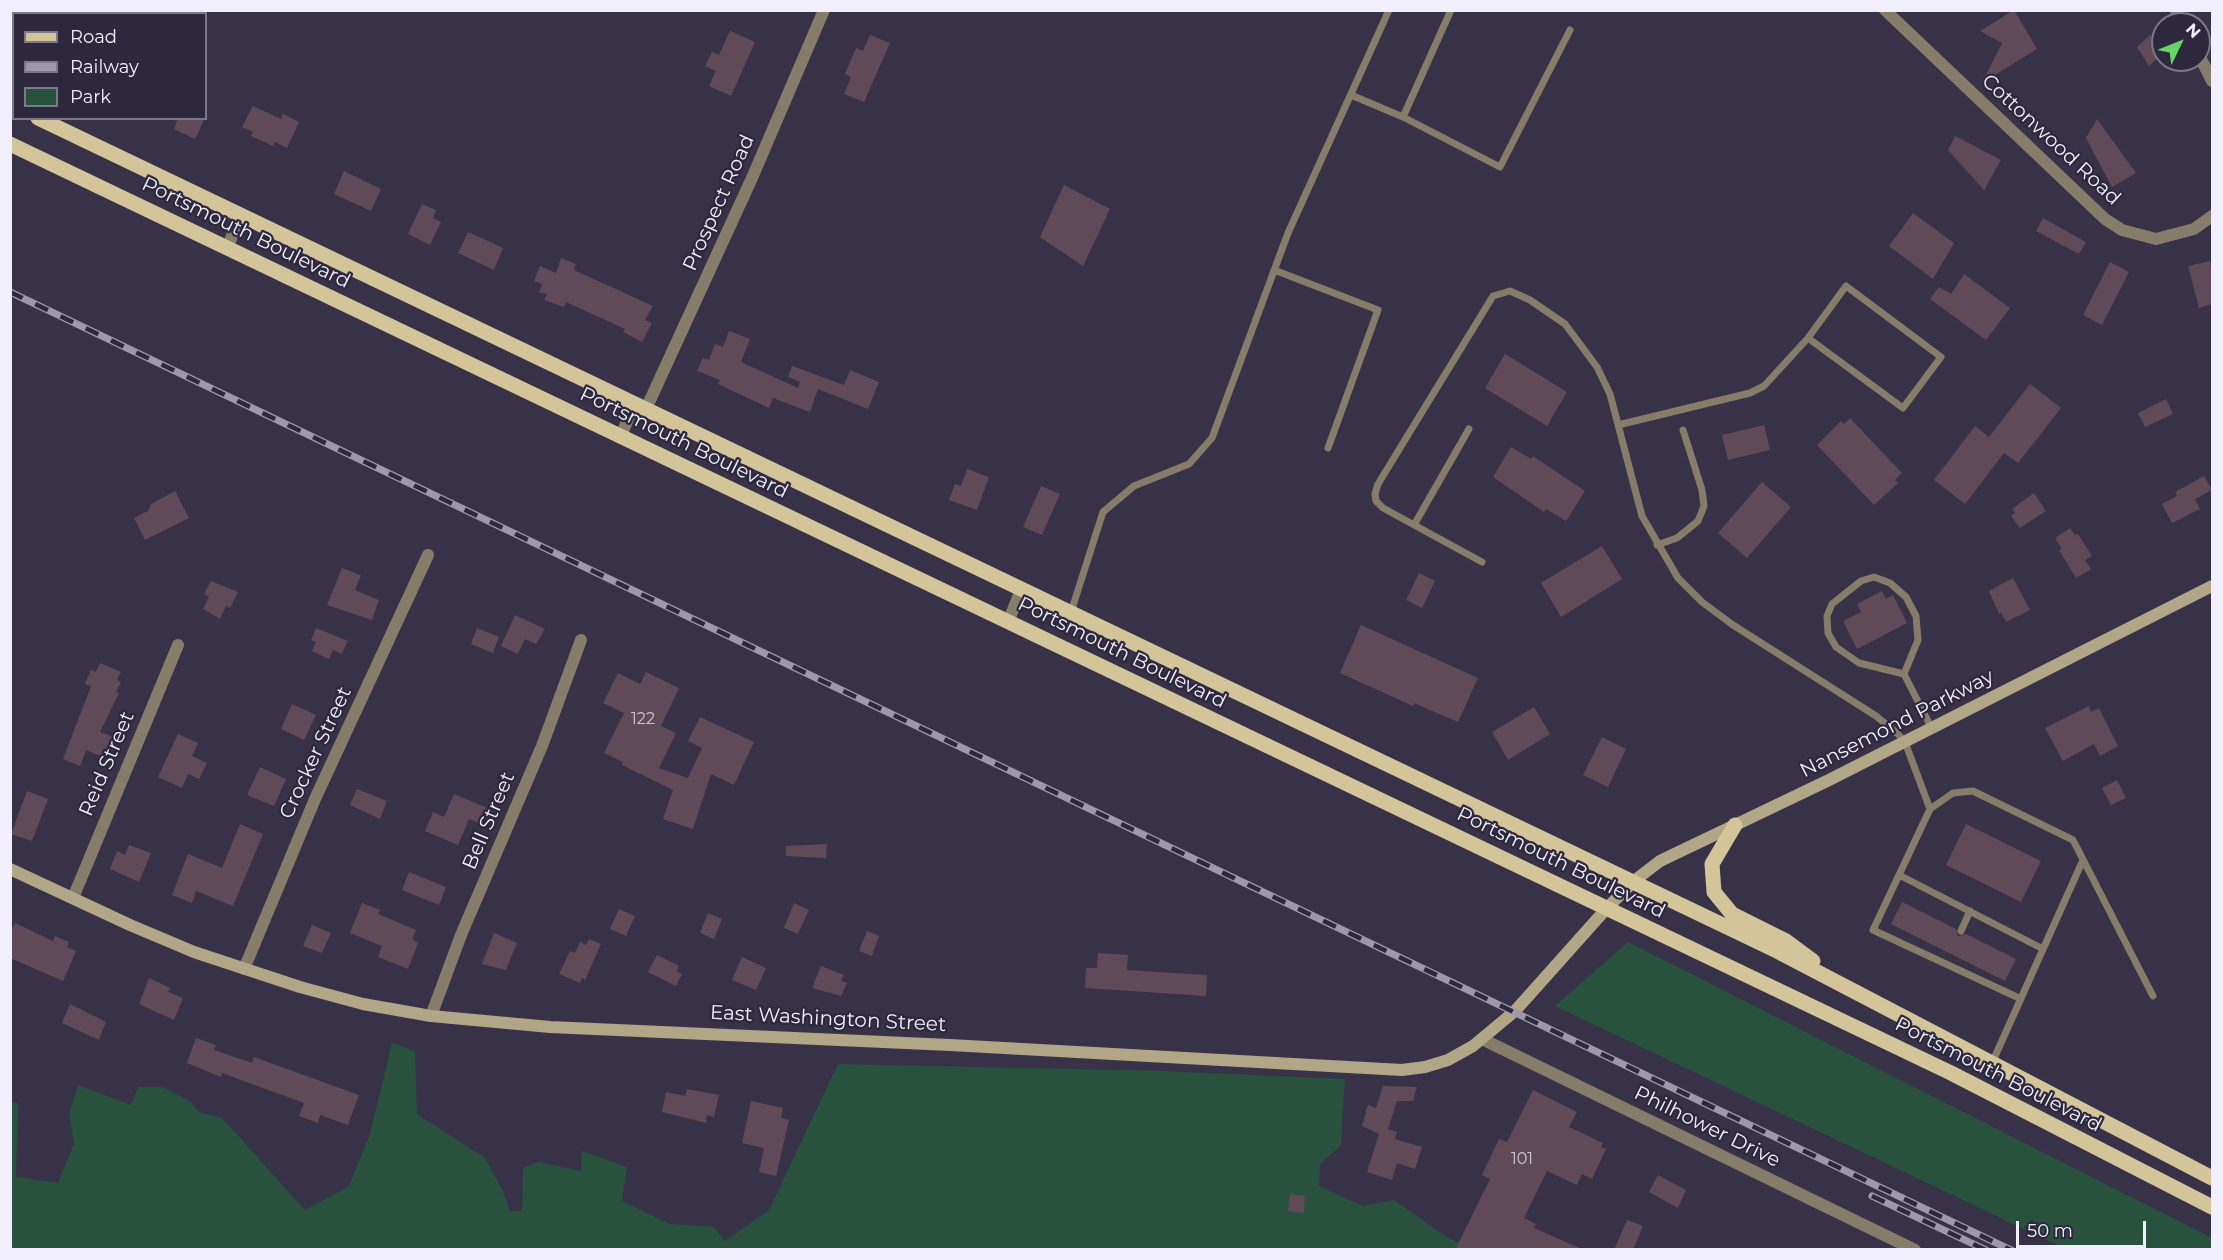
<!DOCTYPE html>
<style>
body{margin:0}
#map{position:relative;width:2223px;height:1260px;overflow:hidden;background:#373247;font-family:Montserrat,sans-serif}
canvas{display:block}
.frame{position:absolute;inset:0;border:12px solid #f1effc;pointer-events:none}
.legend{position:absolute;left:12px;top:12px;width:195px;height:108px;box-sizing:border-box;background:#2d283d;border:2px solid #7b7889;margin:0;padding:8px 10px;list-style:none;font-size:18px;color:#f1effc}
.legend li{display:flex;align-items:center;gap:12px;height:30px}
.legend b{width:30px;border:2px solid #7b7889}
.north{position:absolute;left:2151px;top:12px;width:60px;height:60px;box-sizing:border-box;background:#2d283d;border:2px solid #7b7889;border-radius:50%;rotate:47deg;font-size:16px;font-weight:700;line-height:24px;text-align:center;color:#f1effc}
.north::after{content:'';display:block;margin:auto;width:21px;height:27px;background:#67d466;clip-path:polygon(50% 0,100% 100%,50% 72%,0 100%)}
.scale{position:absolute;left:2016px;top:1221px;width:130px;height:27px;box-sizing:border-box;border:3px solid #f1effc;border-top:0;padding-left:8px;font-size:18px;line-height:21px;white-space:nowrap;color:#f1effc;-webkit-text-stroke:4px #2d283d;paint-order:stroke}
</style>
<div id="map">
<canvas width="2223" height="1260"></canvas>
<div class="frame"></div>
<ul class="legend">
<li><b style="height:8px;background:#d3c49a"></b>Road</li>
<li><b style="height:8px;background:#9c99aa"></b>Railway</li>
<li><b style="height:16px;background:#28513e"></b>Park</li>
</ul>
<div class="north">N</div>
<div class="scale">50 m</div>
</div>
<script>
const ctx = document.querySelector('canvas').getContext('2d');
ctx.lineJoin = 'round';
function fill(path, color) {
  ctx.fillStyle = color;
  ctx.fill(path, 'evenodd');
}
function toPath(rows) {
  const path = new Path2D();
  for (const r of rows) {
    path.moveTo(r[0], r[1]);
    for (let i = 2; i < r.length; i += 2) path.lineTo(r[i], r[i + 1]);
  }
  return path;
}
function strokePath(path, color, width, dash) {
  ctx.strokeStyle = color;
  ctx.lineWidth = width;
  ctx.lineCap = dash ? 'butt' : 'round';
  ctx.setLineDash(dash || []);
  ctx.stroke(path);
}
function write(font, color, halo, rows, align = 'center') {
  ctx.font = font + ' Montserrat,sans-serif';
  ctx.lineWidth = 4.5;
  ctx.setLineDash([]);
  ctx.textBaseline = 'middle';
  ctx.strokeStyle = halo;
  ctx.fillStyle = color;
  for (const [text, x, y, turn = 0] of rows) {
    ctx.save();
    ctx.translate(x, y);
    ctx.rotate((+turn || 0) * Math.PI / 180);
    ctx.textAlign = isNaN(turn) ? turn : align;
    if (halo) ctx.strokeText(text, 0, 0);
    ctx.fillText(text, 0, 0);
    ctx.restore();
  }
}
const green = toPath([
 [1628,942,2212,1238,2212,1249,2066,1249,1555,1006],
 [392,1043,415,1051,417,1114,485,1158,502,1189,510,1211,522,1211,523,1168,538,1162,581,1171,582,1151,627,1167,622,1201,670,1224,714,1227,725,1241,769,1210,838,1064,1163,1071,1345,1079,1341,1145,1320,1164,1319,1186,1363,1206,1394,1200,1448,1238,1475,1249,11,1249,10,1102,18,1103,16,1177,58,1183,74,1144,69,1114,78,1085,131,1105,138,1087,163,1087,191,1102,199,1112,222,1118,305,1210,349,1186,370,1134]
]);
const building = toPath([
 [2014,10,2037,49,1982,83,2002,43,1980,31],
 [730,31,755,42,731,96,709,86,716,71,705,66,712,52,719,55],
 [870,35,890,43,864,102,844,94,851,77,845,74,856,48,863,51],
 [2150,35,2163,49,2163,53,2149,66,2137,47],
 [253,106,281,119,283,114,299,122,287,148,275,142,273,146,251,136,253,132,242,127],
 [178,118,205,118,195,139,174,129],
 [2097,119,2136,173,2112,187,2086,138],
 [1955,136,2001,160,1984,190,1948,150],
 [344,171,381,189,371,211,334,194],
 [1064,185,1110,209,1083,266,1040,237],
 [422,204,436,210,433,218,441,222,430,245,408,234],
 [1913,213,1954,243,1933,279,1889,246],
 [2043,218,2086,242,2079,254,2036,231],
 [468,232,503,248,494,270,458,253],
 [561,258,576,264,574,270,653,306,645,320,652,323,642,342,623,332,625,329,566,302,564,307,544,300,547,294,539,292,542,284,534,281,540,266,556,273],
 [2210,261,2212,273,2212,304,2199,308,2188,266],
 [2110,262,2129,272,2102,325,2083,315],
 [1964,274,2010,308,1986,340,1930,299,1939,287,1951,294],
 [729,331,750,339,741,362,798,388,800,382,788,377,792,366,844,385,850,370,879,382,868,409,818,389,810,412,773,398,769,408,718,384,720,380,697,371,703,358,709,360,715,344,723,347],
 [1505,354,1567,392,1547,426,1485,388],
 [2030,384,2061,408,2018,463,2004,453,1965,504,1934,480,1975,426,1989,437],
 [2166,399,2173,414,2145,427,2138,413],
 [1850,418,1902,473,1895,480,1898,483,1874,505,1817,445,1841,421,1844,424],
 [1764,425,1770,450,1728,460,1722,435],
 [1511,447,1531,459,1533,456,1585,491,1566,521,1546,509,1544,512,1493,477],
 [967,469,989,477,977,510,949,500,955,484,961,486],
 [2204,476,2212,490,2195,499,2200,509,2172,523,2162,504,2177,496,2175,492],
 [1762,482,1791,507,1747,558,1718,533],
 [1041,486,1060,494,1042,535,1023,527],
 [175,491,189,518,145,540,134,518,148,511,151,504],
 [2034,493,2046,511,2020,528,2011,516,2015,513,2012,509],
 [2070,528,2075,535,2078,534,2092,556,2085,560,2091,569,2076,578,2059,550,2062,549,2055,538],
 [1602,546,1622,579,1561,617,1541,583],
 [342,568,361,575,355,590,379,600,372,620,327,605],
 [1419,573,1435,581,1422,608,1406,600],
 [2013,578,2030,610,2006,622,2001,613,1999,614,1989,591],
 [211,581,238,592,230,608,226,606,220,619,203,609,209,597,204,594],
 [1882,591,1886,599,1893,595,1907,623,1857,649,1843,621,1861,612,1857,604],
 [515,615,545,629,536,644,525,639,518,654,501,646],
 [1361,625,1478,678,1458,722,1414,703,1413,706,1340,673],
 [316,628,348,641,342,654,333,650,329,659,312,651,316,642,311,640],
 [477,628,499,637,493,653,471,644],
 [100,663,121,672,117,680,121,682,116,692,119,693,100,732,114,737,106,758,86,750,80,766,63,759,91,686,85,684,91,670,96,672],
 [646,672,679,688,661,726,676,733,659,768,688,778,702,748,688,741,700,717,754,742,734,785,711,774,693,829,663,819,673,790,622,765,623,762,604,753,624,713,603,703,618,673,640,684],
 [292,704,316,715,304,740,281,729],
 [2089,706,2091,712,2099,708,2118,746,2100,756,2094,744,2063,761,2045,728],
 [1534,707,1550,734,1508,760,1492,732],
 [178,734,198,743,192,756,207,763,199,779,188,774,182,788,158,777],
 [1602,737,1626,749,1608,787,1583,775],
 [260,767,286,779,274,806,247,795],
 [2117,780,2126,798,2111,805,2102,788],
 [357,789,387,801,380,819,350,805],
 [27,791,48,799,32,841,11,834],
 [454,794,487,808,481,824,469,819,458,845,425,831,433,812,444,817],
 [240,824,263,834,233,906,196,891,192,903,172,895,188,854,222,868],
 [1966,824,2041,861,2021,902,1946,865],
 [827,844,826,858,786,856,786,846],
 [129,845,151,853,139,882,110,869,117,851,125,855],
 [409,872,446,887,439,905,402,890],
 [1902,902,1956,929,1958,936,1966,934,2016,959,2005,981,1891,924],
 [362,903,380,910,378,914,416,930,412,939,418,943,408,969,378,957,382,946,350,933],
 [794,903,809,910,798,934,784,928],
 [619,909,635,916,626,936,610,929],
 [708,913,722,919,714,939,700,933],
 [15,923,53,941,55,936,69,942,67,947,76,951,63,981,10,958,10,933],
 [312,925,331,933,322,953,303,946],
 [867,931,879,936,872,956,859,951],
 [494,933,517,943,506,970,482,964],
 [589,939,601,944,585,980,582,978,580,983,559,974,570,951,575,953,580,942,586,945],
 [1098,953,1128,955,1127,970,1207,975,1206,996,1085,988,1086,968,1097,968],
 [657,955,679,966,676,971,682,974,676,986,648,972],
 [742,957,766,968,756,990,732,980],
 [821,966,844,975,841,981,847,983,841,996,812,988],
 [149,978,170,988,168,992,183,998,174,1020,139,1004],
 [70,1004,106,1022,99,1040,62,1023],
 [196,1038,216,1045,214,1050,252,1063,254,1057,359,1095,348,1125,320,1115,318,1123,299,1116,304,1103,222,1073,221,1077,187,1063],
 [1383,1086,1417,1087,1413,1101,1397,1101,1388,1129,1397,1132,1395,1139,1422,1147,1415,1169,1397,1163,1392,1180,1367,1172,1379,1134,1362,1126,1368,1105,1376,1108],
 [687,1089,719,1095,714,1117,707,1115,706,1123,662,1112,666,1092,685,1096],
 [1533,1090,1577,1112,1569,1127,1603,1143,1601,1147,1606,1149,1592,1179,1582,1174,1577,1185,1547,1171,1524,1218,1536,1224,1534,1228,1584,1250,1455,1250,1490,1179,1482,1175,1499,1139,1507,1142],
 [751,1101,783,1108,781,1118,789,1120,776,1176,759,1172,764,1148,742,1143],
 [1658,1175,1686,1190,1678,1208,1649,1192],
 [1290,1194,1305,1196,1304,1213,1288,1211],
 [1627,1220,1643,1226,1633,1250,1614,1250]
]);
const lane = toPath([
 [1451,10,1403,117,1500,167,1570,30],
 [1351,95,1403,117],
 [1274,270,1378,310,1328,448],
 [1618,425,1750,393,1764,386,1808,338,1846,286,1941,357,1903,408,1808,338],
 [1414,525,1469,429],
 [1657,545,1677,538,1698,521,1704,506,1702,490,1683,430],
 [1482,562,1383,508,1376,501,1375,494,1378,484,1493,296,1510,291,1530,300,1565,324,1597,367,1610,394,1642,516,1678,578,1702,602,1733,625,1876,716,1898,734,1905,742,1930,809,1953,793,1973,791,2073,840,2153,996],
 [1071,612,1103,512,1134,486,1189,464,1212,438,1288,233,1389,10],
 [1904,674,1918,640,1916,616,1906,597,1890,583,1874,577,1861,581,1832,604,1827,616,1828,633,1836,647,1859,663,1904,674,1932,729],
 [1930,809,1899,875,2043,949],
 [1899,875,1873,930,2021,999],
 [1961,931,1970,911],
 [1992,1063,2083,860]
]);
const street = toPath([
 [1885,10,2105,219,2122,230,2156,239,2194,229,2212,216],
 [2176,10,2183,24],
 [2199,55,2212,81],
 [228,247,239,216],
 [646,409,752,178,824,10],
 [621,436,634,404],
 [1008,622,1021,590],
 [73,898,178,645],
 [244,969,315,799,428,555],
 [431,1016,461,935,542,746,581,640],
 [1482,1039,1915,1250]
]);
const secondary = toPath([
 [10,869,130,925,194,952,300,987,363,1004,431,1016,550,1027,950,1045,1402,1070,1425,1067,1448,1060,1473,1046,1515,1011,1607,908,1634,881,1660,861,1827,781,2212,586]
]);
const primary = toPath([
 [10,105,14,106],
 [38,118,1777,951,2212,1178],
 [10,144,1951,1073,2212,1207],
 [1735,825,1712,864,1714,892,1732,914,1786,941,1813,961]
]);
const rail = toPath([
 [10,292,2011,1250],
 [1872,1196,1986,1250]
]);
const numberNames = [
 ["122",643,719],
 ["101",1522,1159]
];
const streetNames = [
 ["Cottonwood Road",2051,140,43],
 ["Prospect Road",719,203,-66],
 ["Portsmouth Boulevard",246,233,26],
 ["Portsmouth Boulevard",684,443,26],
 ["Portsmouth Boulevard",1122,653,26],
 ["Nansemond Parkway",1897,724,-27],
 ["Crocker Street",316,753,-65],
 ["Reid Street",107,764,-67],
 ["Bell Street",489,821,-67],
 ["Portsmouth Boulevard",1561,863,26],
 ["East Washington Street",828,1019,3],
 ["Portsmouth Boulevard",1998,1075,27],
 ["Philhower Drive",1707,1127,26]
];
fill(green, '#28513e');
fill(building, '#614a57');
strokePath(lane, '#857d69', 7);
strokePath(street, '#857d69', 12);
strokePath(secondary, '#b1a685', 12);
strokePath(primary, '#d3c49a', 15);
strokePath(rail, '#9c99aa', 7);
strokePath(rail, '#2d283d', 4.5, [14]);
write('16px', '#cdc6d3', null, numberNames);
write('20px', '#f1effc', '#2d283d', streetNames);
</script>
